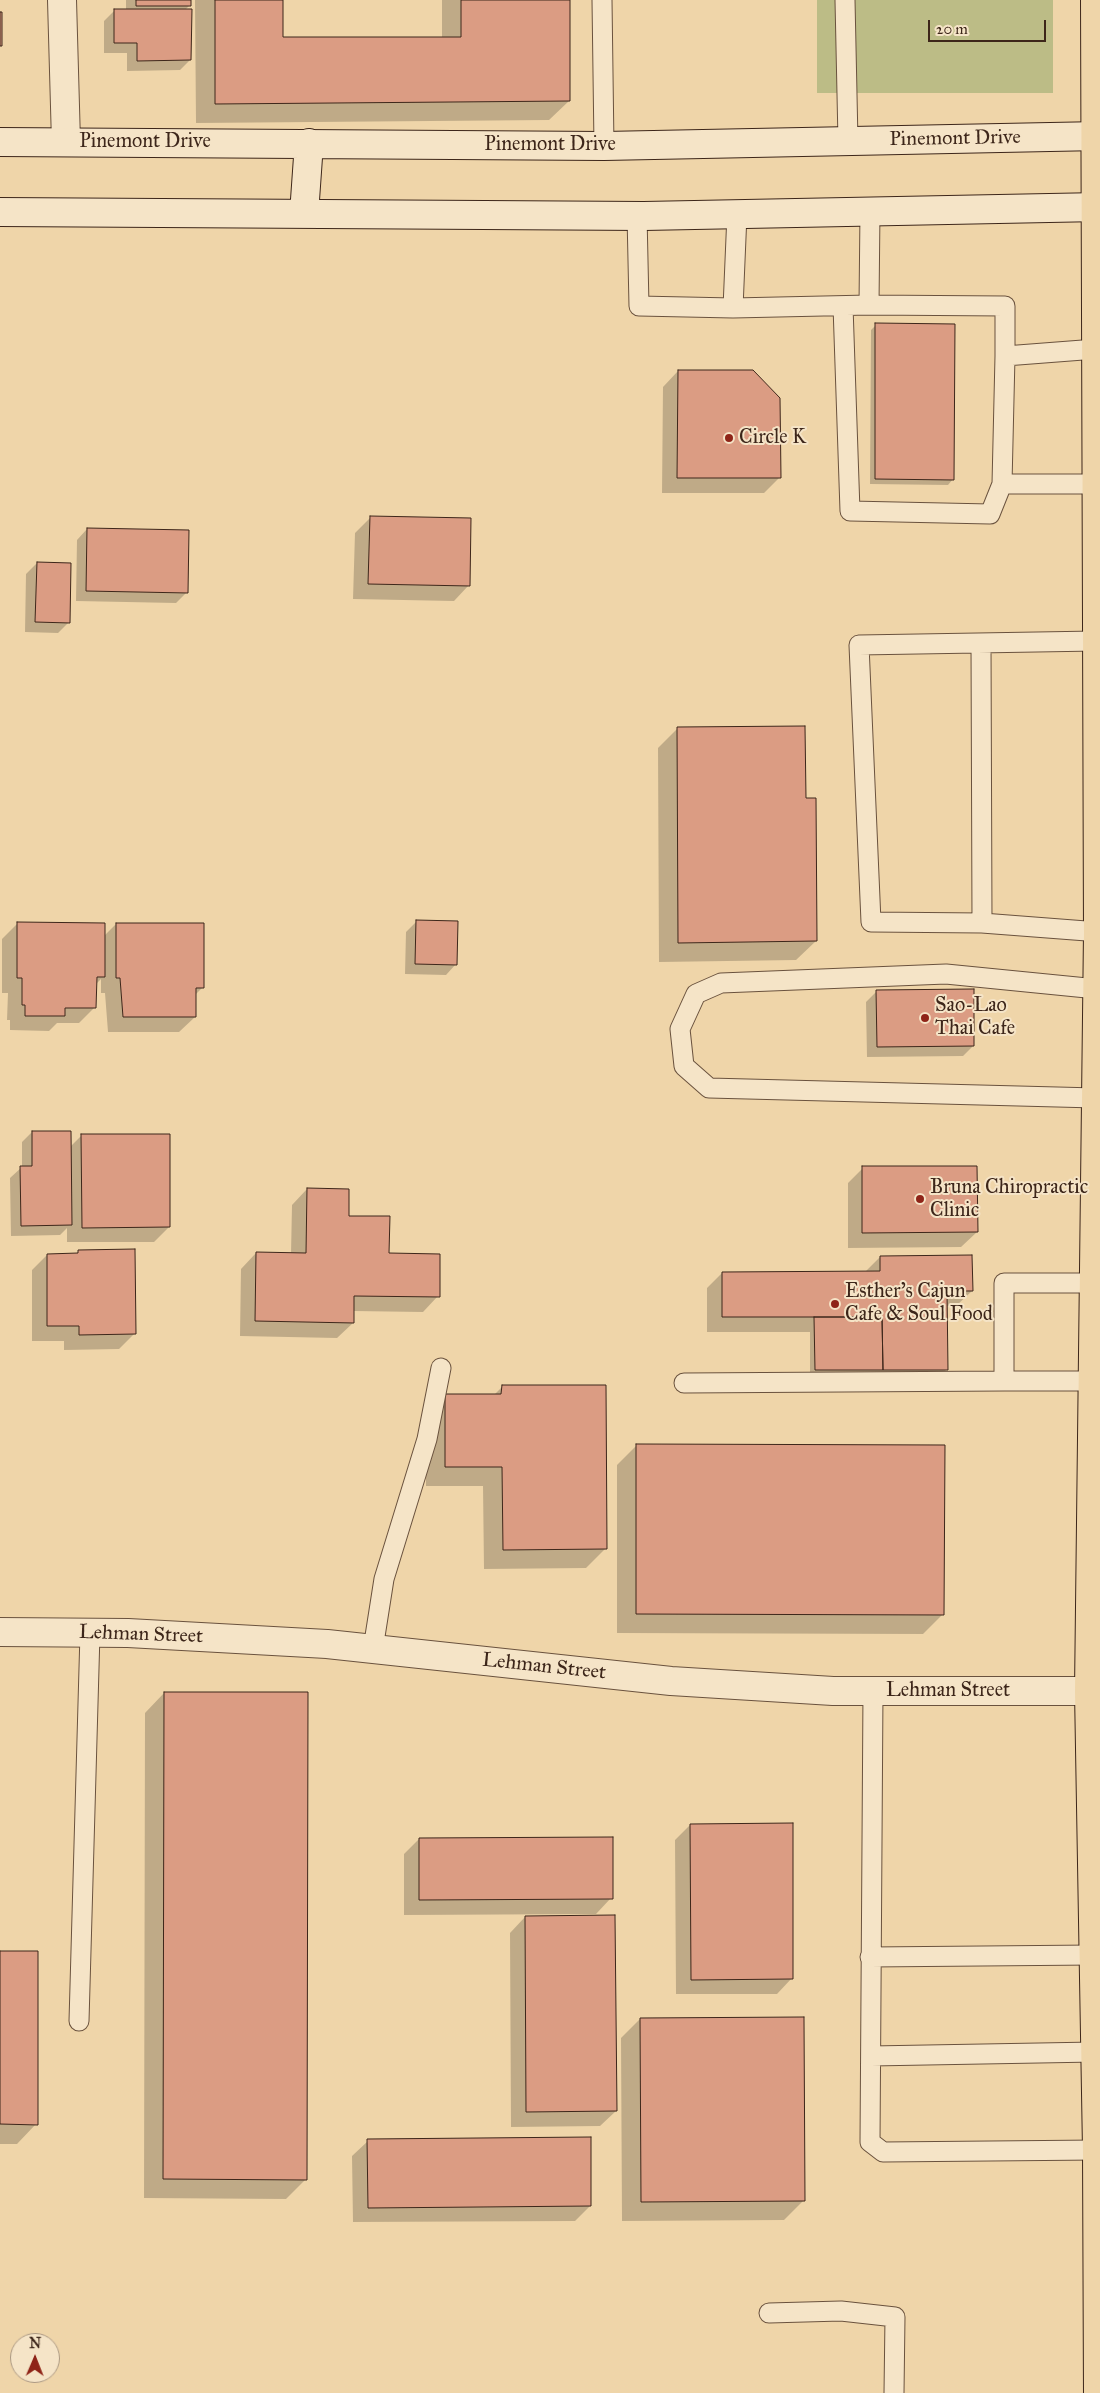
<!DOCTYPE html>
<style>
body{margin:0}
#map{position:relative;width:1100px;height:2393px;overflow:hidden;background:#efd5a9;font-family:"IM FELL Great Primer",serif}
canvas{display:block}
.north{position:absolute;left:10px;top:2333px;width:50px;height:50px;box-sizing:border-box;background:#f5e4c7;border:1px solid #ab9882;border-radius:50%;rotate:1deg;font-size:14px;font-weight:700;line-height:20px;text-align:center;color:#3d261a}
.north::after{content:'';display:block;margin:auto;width:18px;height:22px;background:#8f2418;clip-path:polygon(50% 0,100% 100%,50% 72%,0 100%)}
.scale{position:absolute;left:928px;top:20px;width:118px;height:22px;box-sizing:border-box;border:2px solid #3d261a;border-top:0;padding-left:6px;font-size:15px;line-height:18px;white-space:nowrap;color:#3d261a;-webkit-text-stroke:4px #f5e4c7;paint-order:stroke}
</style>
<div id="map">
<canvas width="1100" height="2393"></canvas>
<div class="north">N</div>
<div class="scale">20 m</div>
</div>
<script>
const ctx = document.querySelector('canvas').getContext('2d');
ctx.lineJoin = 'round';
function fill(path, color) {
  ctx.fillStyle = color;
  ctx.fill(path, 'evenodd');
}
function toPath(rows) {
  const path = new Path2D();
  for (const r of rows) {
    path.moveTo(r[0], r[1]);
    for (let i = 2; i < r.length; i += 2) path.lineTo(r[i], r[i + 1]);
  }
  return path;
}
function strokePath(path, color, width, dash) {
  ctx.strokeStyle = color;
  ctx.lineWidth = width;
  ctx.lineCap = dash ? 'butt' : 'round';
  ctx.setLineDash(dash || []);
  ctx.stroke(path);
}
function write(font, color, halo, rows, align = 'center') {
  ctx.font = font + ' "IM FELL Great Primer",serif';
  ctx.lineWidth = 4;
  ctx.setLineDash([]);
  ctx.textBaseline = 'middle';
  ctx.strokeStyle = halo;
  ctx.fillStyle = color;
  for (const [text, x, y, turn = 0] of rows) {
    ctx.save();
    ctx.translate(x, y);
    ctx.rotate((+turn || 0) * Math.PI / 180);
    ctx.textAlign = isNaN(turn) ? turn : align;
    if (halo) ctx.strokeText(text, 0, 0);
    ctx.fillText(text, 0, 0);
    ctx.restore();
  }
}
const green = toPath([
 [817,0,1053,0,1053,93,817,93]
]);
const shadow = toPath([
 [126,0,189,0,189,6,185,10,190,60,180,70,127,71,127,53,104,53,104,21,115,10,126,10],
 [195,0,282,0,282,38,442,38,442,0,569,0,569,101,549,120,196,123],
 [876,325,953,479,948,485,870,484,871,330],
 [678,371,779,478,764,493,662,493,663,387],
 [370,518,469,585,454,601,353,599,355,533],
 [87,529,186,593,176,603,76,601,77,540],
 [37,563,69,622,58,633,25,632,26,574],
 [678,728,816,941,796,960,659,962,658,748],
 [416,922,456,964,446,975,405,974,406,932],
 [18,923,104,936,116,924,203,987,195,995,195,1017,179,1032,108,1032,105,993,101,993,101,979,95,985,95,1007,79,1023,57,1023,49,1031,10,1030,10,1020,7,1020,8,993,2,993,2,939],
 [877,991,973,1046,963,1056,867,1057,866,1002],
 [32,1132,70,1147,82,1135,169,1227,154,1242,67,1242,67,1228,60,1235,11,1236,10,1178,22,1167,22,1142],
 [863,1168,977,1232,961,1247,848,1248,848,1183],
 [307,1189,348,1217,438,1296,423,1312,353,1311,353,1323,337,1338,240,1336,241,1269,256,1253,291,1254,292,1205],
 [79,1251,134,1334,119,1349,64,1350,64,1341,32,1341,32,1270,47,1255,76,1254],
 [880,1257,972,1291,956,1306,946,1306,947,1369,931,1385,810,1375,810,1332,707,1332,707,1288,722,1273,865,1272],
 [502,1387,606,1548,586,1568,484,1569,483,1486,426,1486,426,1415,445,1395,494,1395],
 [636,1446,943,1614,923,1634,617,1633,617,1465],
 [164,1693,306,2179,286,2199,144,2198,145,1713],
 [690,1825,792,1978,777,1994,676,1994,675,1840],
 [419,1839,611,1898,596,1914,404,1915,404,1854],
 [525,1917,616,2111,600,2126,511,2127,510,1933],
 [0,1952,36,2124,17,2144,0,2144],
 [640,2019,804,2200,784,2220,622,2221,621,2038],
 [368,2141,590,2206,575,2221,353,2222,352,2156]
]);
const building = toPath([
 [136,0,191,0,191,6,136,6,136,0],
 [215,0,283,0,283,37,461,37,461,0,570,0,570,101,215,104,215,0],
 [114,9,192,9,191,60,137,61,137,43,114,43,114,9],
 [0,12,2,12,2,46,0,46,0,12],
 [875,323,955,324,954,480,875,479,875,323],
 [678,370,753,370,780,398,781,478,677,478,678,370],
 [370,516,471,518,470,586,368,584,370,516],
 [87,528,189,530,188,593,86,591,87,528],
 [37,562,71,563,70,623,35,622,37,562],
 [805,726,806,798,816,798,817,941,678,943,677,727,805,726],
 [416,920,458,921,457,965,415,964,416,920],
 [17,922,105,923,105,977,97,977,96,1008,65,1008,65,1016,25,1016,25,1005,22,1005,22,978,17,978,17,922],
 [116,923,204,923,204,988,196,988,196,1017,123,1017,120,978,116,978,116,923],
 [974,989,974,1046,877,1047,876,990,974,989],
 [32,1131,71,1131,72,1225,21,1226,20,1166,32,1166,32,1131],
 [81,1134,170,1134,170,1227,82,1228,81,1134],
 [862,1166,977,1166,978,1232,862,1233,862,1166],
 [307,1188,349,1189,349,1216,390,1216,389,1253,440,1254,440,1297,354,1296,354,1323,255,1321,256,1252,306,1253,307,1188],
 [135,1249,136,1334,79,1335,79,1326,47,1326,47,1254,78,1253,78,1250,135,1249],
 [972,1255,973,1291,947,1291,948,1370,883,1370,882,1317,722,1317,722,1272,880,1271,880,1256,972,1255],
 [814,1317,882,1317,883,1370,815,1370,814,1317],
 [502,1385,606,1385,607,1549,503,1550,502,1467,445,1467,445,1394,501,1394,502,1385],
 [636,1444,945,1445,944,1615,636,1614,636,1444],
 [164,1692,308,1692,307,2180,163,2179,164,1692],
 [793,1823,793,1979,691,1980,690,1824,793,1823],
 [613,1837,613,1899,419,1900,419,1838,613,1837],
 [615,1915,617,2111,526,2112,525,1916,615,1915],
 [0,1951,38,1951,38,2125,0,2124,0,1951],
 [804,2017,805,2201,641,2202,640,2018,804,2017],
 [591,2137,591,2206,368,2208,367,2139,591,2137]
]);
const lane = toPath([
 [602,0,604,146],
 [845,0,848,141],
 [737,214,733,308,869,305,1005,306,1005,356,1096,349],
 [637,215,639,306,733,308],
 [869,305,870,211],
 [843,306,850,511,990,514,1002,484],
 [1005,356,1002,484,1096,484],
 [981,643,982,923,871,922,859,645,1096,641],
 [982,923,1100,932],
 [1096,1098,709,1088,684,1066,680,1029,696,994,721,983,946,974,1097,989],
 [1092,1381,1004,1381,1004,1283,1093,1283],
 [684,1383,1004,1381],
 [373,1649,384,1579,427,1439,441,1368],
 [873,1691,870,2142,883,2152,1097,2150],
 [870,1957,1094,1955],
 [79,2021,90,1633],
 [871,2056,1095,2052],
 [769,2313,841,2311,895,2317,894,2393]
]);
const street = toPath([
 [62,0,66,142],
 [0,1632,128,1633,327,1644,671,1681,833,1691,1089,1691]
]);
const secondary = toPath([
 [0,142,604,146,1100,136],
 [0,212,644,216,1100,207],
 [304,214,309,143]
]);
const primary = toPath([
 [1095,0,1098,932,1089,1691,1097,2150,1098,2393]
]);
const markers = [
 [729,438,5,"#8f2418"],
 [925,1018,5,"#8f2418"],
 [920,1199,5,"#8f2418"],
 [835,1304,5,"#8f2418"]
];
const streetNames = [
 ["Pinemont Drive",955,139,-1],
 ["Pinemont Drive",145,142],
 ["Pinemont Drive",550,145],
 ["Lehman Street",141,1635,2],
 ["Lehman Street",544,1667,6],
 ["Lehman Street",948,1691]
];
const poiNames = [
 ["Circle K",739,438],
 ["Sao-Lao",935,1006],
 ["Thai Cafe",935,1029],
 ["Bruna Chiropractic",930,1188],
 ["Clinic",930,1211],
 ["Esther's Cajun",845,1292],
 ["Cafe & Soul Food",845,1315]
];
fill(green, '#bcbc86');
fill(shadow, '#0003');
fill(building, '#db9c83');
strokePath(building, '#3d261a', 1);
strokePath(lane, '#6a523e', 21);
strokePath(street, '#6a523e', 30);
strokePath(secondary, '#3d261a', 30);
strokePath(primary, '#3d261a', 30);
strokePath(lane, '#f5e4c7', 19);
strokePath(street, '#f5e4c7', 28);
strokePath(secondary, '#f5e4c7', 28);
strokePath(primary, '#efd5a9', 28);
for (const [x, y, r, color] of markers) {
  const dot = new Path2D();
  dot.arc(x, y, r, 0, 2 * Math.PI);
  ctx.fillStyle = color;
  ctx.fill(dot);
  strokePath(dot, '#f5e4c7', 2);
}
write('20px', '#3d261a', '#f5e4c7', streetNames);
write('20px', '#3d261a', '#f5e4c7', poiNames, 'left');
</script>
